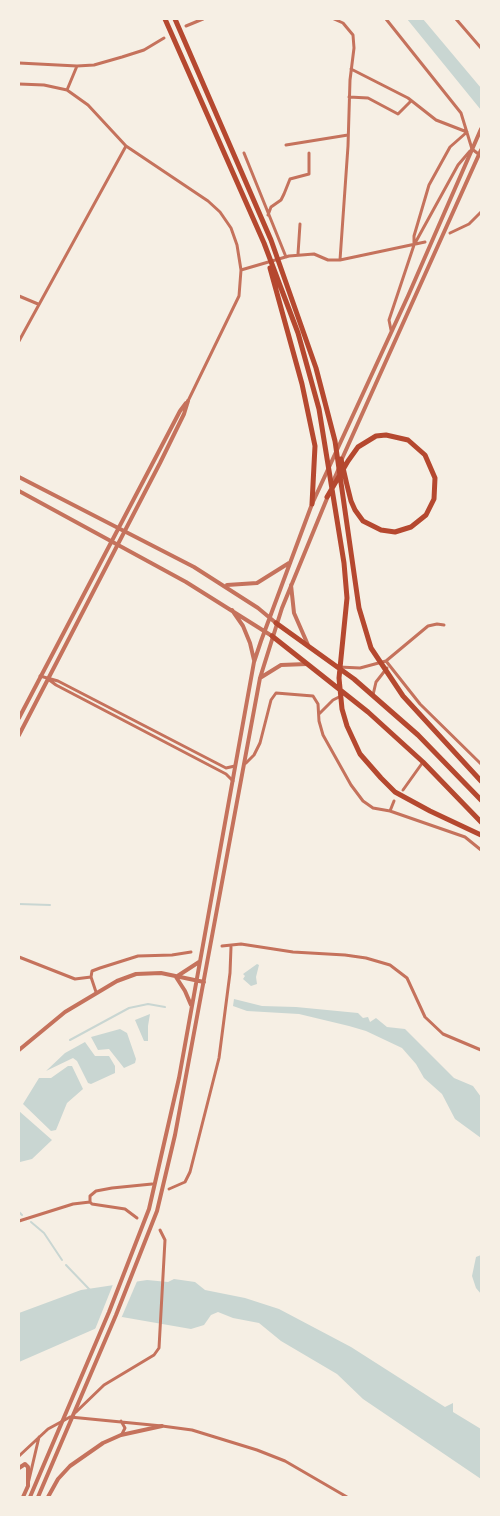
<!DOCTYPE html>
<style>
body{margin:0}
#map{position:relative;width:500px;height:1516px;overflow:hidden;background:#f6efe4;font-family:"Sofia Sans Condensed",sans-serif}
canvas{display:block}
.frame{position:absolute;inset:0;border:20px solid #f6efe4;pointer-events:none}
</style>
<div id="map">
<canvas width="500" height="1516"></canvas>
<div class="frame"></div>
</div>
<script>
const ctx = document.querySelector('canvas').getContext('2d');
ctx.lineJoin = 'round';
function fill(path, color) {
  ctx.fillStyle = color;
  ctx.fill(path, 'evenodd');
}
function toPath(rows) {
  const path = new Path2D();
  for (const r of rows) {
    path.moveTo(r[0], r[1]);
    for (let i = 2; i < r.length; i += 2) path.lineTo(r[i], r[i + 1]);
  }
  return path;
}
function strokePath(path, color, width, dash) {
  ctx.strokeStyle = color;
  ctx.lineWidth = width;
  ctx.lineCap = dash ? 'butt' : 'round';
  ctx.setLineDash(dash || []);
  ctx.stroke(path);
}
const water = toPath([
 [407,19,423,19,481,88,481,110],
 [257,964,259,965,256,977,257,984,251,986,243,979,245,976,243,974],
 [234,999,262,1006,296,1007,358,1013,363,1018,368,1017,370,1022,376,1018,387,1027,405,1029,454,1078,473,1086,481,1097,481,1138,455,1119,442,1094,424,1078,416,1064,402,1048,366,1031,349,1026,299,1014,247,1011,233,1006],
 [150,1014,148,1026,148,1041,144,1041,135,1020],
 [120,1029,127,1033,136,1059,135,1063,124,1068,109,1049,98,1050,91,1037],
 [85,1042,95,1056,109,1056,115,1066,115,1073,91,1084,88,1083,77,1061,73,1058,46,1071,65,1053],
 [68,1066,72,1066,83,1089,67,1103,56,1130,51,1131,23,1104,39,1078,51,1078],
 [19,1111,52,1140,32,1159,20,1162],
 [481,1255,481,1294,476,1288,472,1276,476,1257],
 [174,1279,195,1282,205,1290,245,1298,279,1309,351,1347,445,1407,453,1403,453,1412,481,1429,481,1479,363,1399,337,1374,281,1341,259,1323,233,1318,218,1312,211,1315,204,1325,191,1329,122,1317,19,1362,19,1313,81,1290,147,1280,168,1282]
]);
const pier = toPath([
 [138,1279,120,1321,94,1332,114,1282]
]);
const stream = toPath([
 [19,904,50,905],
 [70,1040,129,1008,148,1004,165,1007],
 [19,1212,22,1215],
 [31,1222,44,1233,62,1260],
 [66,1265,90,1290]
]);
const minor = toPath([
 [334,19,343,23,353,35,354,48,350,80,348,146,340,260],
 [386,19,461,113,472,149,481,156],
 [456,19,481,48],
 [186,26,203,19],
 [19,63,77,66,67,90],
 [77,66,94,65,122,57,144,50,164,38],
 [351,69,408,98,436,120,467,132,450,147,429,185,414,236,414,245],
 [19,84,44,85,67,90,88,105,126,146],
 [349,97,368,98,398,114,411,101],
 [286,145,348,135],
 [244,153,286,257],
 [268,215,271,207,281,200,284,194,290,179,309,174,309,153],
 [450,233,469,224,481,212],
 [298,254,300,224],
 [241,270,289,256,314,254,328,260,340,260,425,242],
 [19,296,38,304],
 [391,330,389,320,414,245,458,165,470,151],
 [19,341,126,146,208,201,220,212,231,228,237,245,241,270,239,296,188,401],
 [386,661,420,704,481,764],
 [339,667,360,668,386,661,428,626,437,624,444,625],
 [40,676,58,681,226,768,235,766],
 [48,679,56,685,226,774,233,781],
 [373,695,376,682,387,668],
 [319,714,333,700,341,696],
 [246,763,254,755,260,743,271,700,276,693,313,696,318,704,319,721,323,735,351,785,363,801,373,808,390,811],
 [403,790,423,762],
 [394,801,390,811,465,837,481,850],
 [222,946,241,944,293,952,345,955,366,958,390,965,407,978,425,1017,443,1034,481,1050],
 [19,957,75,979,91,977],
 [96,992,91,977,92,971,100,968,138,956,172,955,191,952],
 [169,1189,185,1182,190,1172,219,1058,230,973,231,947],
 [137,1218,125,1209,92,1204,90,1202,90,1196,96,1191,112,1188,152,1184],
 [19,1221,73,1204,90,1202],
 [76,1412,104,1385,154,1355,159,1348,165,1240,160,1230],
 [121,1421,125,1428,122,1434],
 [19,1456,48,1429,70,1417,162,1426,192,1430,257,1450,285,1461,347,1497],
 [28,1484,39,1437]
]);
const tertiary = toPath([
 [341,461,481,150],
 [19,477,194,567,258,608,276,623],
 [332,484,339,468],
 [19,491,186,582,272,636],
 [227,585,257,583,289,563],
 [291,585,294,613,308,645],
 [232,610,243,626,250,643,254,660],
 [260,678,281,665,307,664],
 [19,718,180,411,186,403],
 [19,735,160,463,184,414,188,401],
 [176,977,185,991,191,1005],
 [176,977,199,962],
 [19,1050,65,1012,117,981,136,974,161,973,204,982],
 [19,1468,25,1464,28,1467,28,1486,23,1497],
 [30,1497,109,1312,149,1209,179,1078,254,662,261,641,312,504,408,296,481,129],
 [38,1497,116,1315,157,1211,175,1135,260,678,282,608,328,496],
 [48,1497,58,1479,70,1466,103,1443,121,1435,162,1426]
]);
const trunk = toPath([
 [165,19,264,243,298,333,319,409,344,563,347,598,339,678,342,709,347,726,360,754,381,778,395,792,430,811,481,835],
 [175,19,271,240,316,368,335,441,359,608,371,648,403,696,481,781],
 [270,268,302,384,315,446,312,504],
 [327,497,348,461,358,447,376,436,386,435,408,440,425,455,435,478,434,499,426,515,411,527,395,532,381,530,363,521,355,510,351,501,347,485,341,459],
 [276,623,354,679,418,735,481,800],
 [272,636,368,712,423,762,481,822]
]);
fill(water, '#c9d6d2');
fill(pier, '#f6efe4');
strokePath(stream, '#c9d6d2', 2);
strokePath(minor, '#c5725c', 3);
strokePath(tertiary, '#c5725c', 4);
strokePath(trunk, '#b5482f', 5);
</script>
